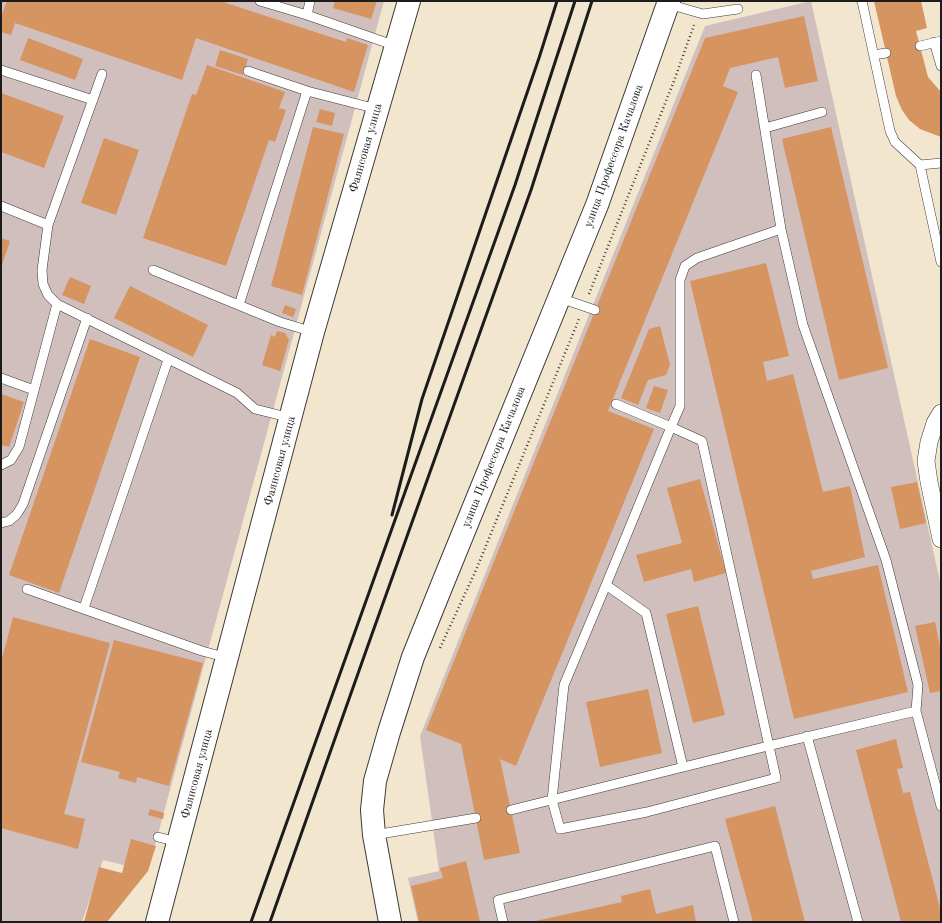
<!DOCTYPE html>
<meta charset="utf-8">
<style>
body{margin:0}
#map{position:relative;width:942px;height:923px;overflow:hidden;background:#f3e6ce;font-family:"Old Standard TT",serif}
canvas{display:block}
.frame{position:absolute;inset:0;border:2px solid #1c1c1c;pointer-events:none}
</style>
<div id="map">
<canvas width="942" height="923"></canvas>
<div class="frame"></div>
</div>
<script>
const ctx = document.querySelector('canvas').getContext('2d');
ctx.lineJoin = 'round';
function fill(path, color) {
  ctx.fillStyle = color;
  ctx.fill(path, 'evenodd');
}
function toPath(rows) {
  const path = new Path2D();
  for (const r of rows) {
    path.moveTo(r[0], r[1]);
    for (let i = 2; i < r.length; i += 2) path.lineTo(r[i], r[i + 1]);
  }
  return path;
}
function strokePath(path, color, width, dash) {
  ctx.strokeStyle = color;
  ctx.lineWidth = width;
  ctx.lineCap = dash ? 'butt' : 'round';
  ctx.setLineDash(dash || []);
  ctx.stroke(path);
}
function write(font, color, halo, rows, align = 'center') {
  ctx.font = font + ' "Old Standard TT",serif';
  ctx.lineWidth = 3;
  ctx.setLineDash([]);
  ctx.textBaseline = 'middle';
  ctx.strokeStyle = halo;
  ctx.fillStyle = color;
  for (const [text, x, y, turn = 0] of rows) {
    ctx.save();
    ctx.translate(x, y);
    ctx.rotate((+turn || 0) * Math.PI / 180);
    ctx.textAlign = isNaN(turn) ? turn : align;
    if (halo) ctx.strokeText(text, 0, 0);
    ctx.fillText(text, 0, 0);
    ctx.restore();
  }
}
const industrial = toPath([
 [1,1,384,1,148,871,103,860,82,922,1,922],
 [811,1,941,586,941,922,418,922,408,878,439,871,420,736,705,26]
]);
const building = toPath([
 [7,1,220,1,346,42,347,38,368,45,354,92,196,38,182,80,15,23,11,35,1,32,1,17],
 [335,1,377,1,371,19,333,8],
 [874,1,921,1,927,28,916,31,928,77,941,92,941,137,920,129,909,120,902,110,896,96],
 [804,16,818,81,785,88,778,57,730,68,723,86,738,92,608,411,654,429,516,766,500,759,520,853,484,860,461,744,426,730,705,38],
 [28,38,83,59,75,80,20,60],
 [220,50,248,59,243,75,215,66],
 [207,65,285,92,279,108,286,110,275,142,269,140,226,266,143,238,192,94,196,95],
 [1,93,64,116,44,168,1,152],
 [320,109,335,113,332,126,316,122],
 [313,127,344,134,302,295,271,286],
 [831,127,888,368,839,380,782,139],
 [104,138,139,150,116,215,81,203],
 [1,238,10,241,1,268],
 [766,263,789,356,763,362,767,381,793,374,823,492,850,486,865,557,811,571,813,579,878,565,908,692,794,719,690,281],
 [70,277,91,286,84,304,62,295],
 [130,286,208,325,193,357,114,318],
 [285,305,296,309,293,317,282,313],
 [660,326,670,365,666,375,648,380,638,405,621,398,649,329],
 [277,331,285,333,289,340,280,371,262,365,271,335,275,337],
 [90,339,140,357,59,593,9,575],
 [654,386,668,390,660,413,646,408],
 [1,394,24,402,9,447,1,445],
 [700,479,726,573,694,582,691,569,644,582,636,555,682,543,667,488],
 [917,482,926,523,900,529,891,487],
 [698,606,725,715,693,723,666,614],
 [13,617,110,643,64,814,85,819,78,849,1,828,1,662],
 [935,622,941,651,941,691,930,693,915,626],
 [114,640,203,663,169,786,137,777,136,783,118,778,120,772,81,762],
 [648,689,662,753,600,767,586,702],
 [896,739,903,768,897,769,903,793,910,792,941,912,941,922,901,922,856,750],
 [775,806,805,922,753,922,725,819],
 [150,809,164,813,163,819,148,815],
 [131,839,156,846,148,871,107,922,84,922,99,867,122,873],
 [466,861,480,922,419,922,411,886,443,878,440,868],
 [650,889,656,914,693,905,696,922,531,922,622,902,621,896]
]);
const path = toPath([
 [589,294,674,81,694,25],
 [440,648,476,570,579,319]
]);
const service = toPath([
 [260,1,307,15,396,46],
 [862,1,890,131,895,142,920,165,941,262],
 [668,4,703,14,738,9],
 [307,15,310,1],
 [934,42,941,66],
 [920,46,941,41],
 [874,55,886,53],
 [1,70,93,100],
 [248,71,307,91,377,109],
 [102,74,48,225,42,270,43,284,48,295,57,304,237,393,255,409,291,418],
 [756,75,781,229,803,325,886,560,918,685,916,711,941,806],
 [765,128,822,112],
 [920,165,941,163],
 [1,206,48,225],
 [153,270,280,322,313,332],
 [560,298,595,310],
 [239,305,307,91],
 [1,378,34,390],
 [616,404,671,427,702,441,776,778,647,812,560,829,552,800,564,685,606,585,671,427,680,406,680,280,685,266,697,258,781,229],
 [1,465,11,460,19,447,57,304],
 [1,523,9,521,17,514,23,504,87,318],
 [606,585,646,613,683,767],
 [27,589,202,651,228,658],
 [84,608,168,360],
 [807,736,858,922],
 [511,810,768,746,916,711],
 [374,835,476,818],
 [158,837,178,842],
 [503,922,498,900,715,846,734,922]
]);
const minor = toPath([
 [941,413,935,423,929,442,926,461,929,482,941,539]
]);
const tertiary = toPath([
 [157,922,313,332,409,1],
 [390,922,374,835,372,810,375,781,389,732,413,657,442,585,597,205,669,1]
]);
const rail = toPath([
 [392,515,422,399,539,58,557,1],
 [251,922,515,185,575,1],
 [270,922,372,634,531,190,592,1]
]);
const streetNames = [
 ["Фаянсовая улица",366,148,-74],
 ["улица Профессора Качалова",614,156,-70],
 ["улица Профессора Качалова",494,457,-68],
 ["Фаянсовая улица",280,461,-75],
 ["Фаянсовая улица",197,774,-75]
];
fill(industrial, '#d1bfbd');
fill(building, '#d69461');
strokePath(service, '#3c3a37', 10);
strokePath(minor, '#3c3a37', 18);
strokePath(tertiary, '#3c3a37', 24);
strokePath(path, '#3c3a37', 2.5, [1, 3]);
strokePath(service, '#fff', 9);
strokePath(minor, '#fff', 17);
strokePath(tertiary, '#fff', 22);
strokePath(rail, '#1c1c1c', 3);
write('12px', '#1c1c1c', '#fff', streetNames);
</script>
